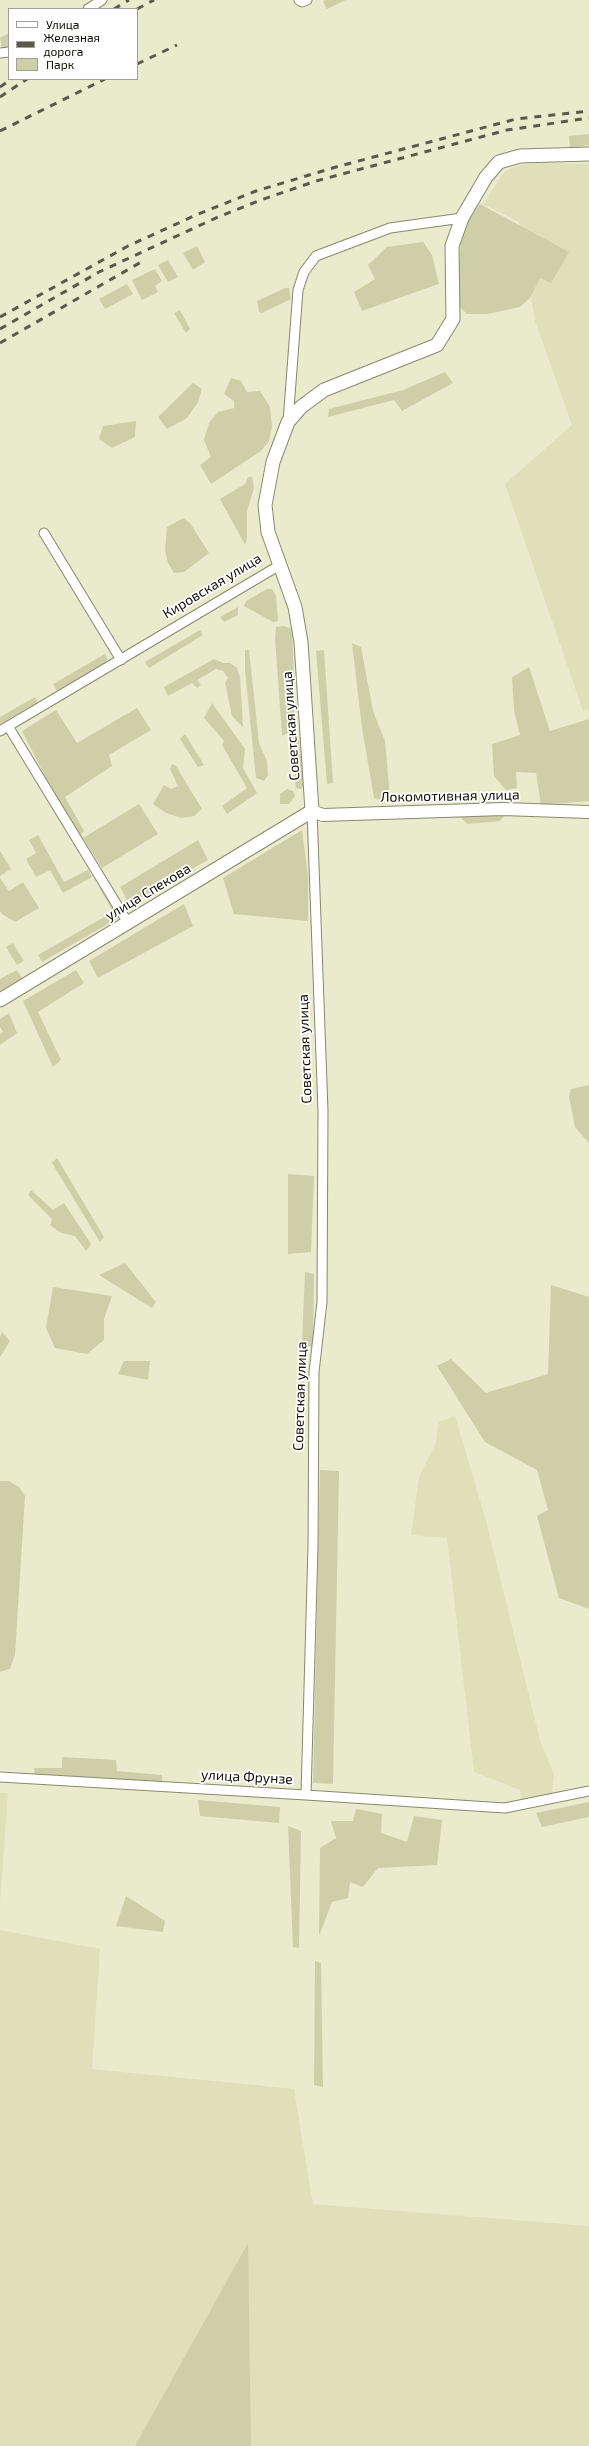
<!DOCTYPE html>
<meta charset="utf-8">
<style>
body{margin:0}
#map{position:relative;width:589px;height:2446px;overflow:hidden;background:#eaebcc;font-family:"Exo 2",sans-serif}
canvas{display:block}
.legend{position:absolute;left:8px;top:8px;width:130px;height:72px;box-sizing:border-box;background:#fff;border:1px solid #9f9f9b;margin:0;padding:5px 7px;list-style:none;font-size:12px;color:#0e0e05}
.legend li{display:flex;align-items:center;gap:8px;height:20px}
.legend b{width:20px;border:1px solid #9f9f9b}
</style>
<div id="map">
<canvas width="589" height="2446"></canvas>
<ul class="legend">
<li><b style="height:5px;background:#fff"></b>Улица</li>
<li><b style="height:5px;background:#5a5a4a"></b>Железная дорога</li>
<li><b style="height:11px;background:#cecfa8"></b>Парк</li>
</ul>
</div>
<script>
const ctx = document.querySelector('canvas').getContext('2d');
ctx.lineJoin = 'round';
function fill(path, color) {
  ctx.fillStyle = color;
  ctx.fill(path, 'evenodd');
}
function toPath(rows) {
  const path = new Path2D();
  for (const r of rows) {
    path.moveTo(r[0], r[1]);
    for (let i = 2; i < r.length; i += 2) path.lineTo(r[i], r[i + 1]);
  }
  return path;
}
function strokePath(path, color, width, dash) {
  ctx.strokeStyle = color;
  ctx.lineWidth = width;
  ctx.lineCap = dash ? 'butt' : 'round';
  ctx.setLineDash(dash || []);
  ctx.stroke(path);
}
function write(font, color, halo, rows, align = 'center') {
  ctx.font = font + ' "Exo 2",sans-serif';
  ctx.lineWidth = 3.5;
  ctx.setLineDash([]);
  ctx.textBaseline = 'middle';
  ctx.strokeStyle = halo;
  ctx.fillStyle = color;
  for (const [text, x, y, turn = 0] of rows) {
    ctx.save();
    ctx.translate(x, y);
    ctx.rotate((+turn || 0) * Math.PI / 180);
    ctx.textAlign = isNaN(turn) ? turn : align;
    if (halo) ctx.strokeText(text, 0, 0);
    ctx.fillText(text, 0, 0);
    ctx.restore();
  }
}
const built = toPath([
 [541,163,589,164,589,709,583,711,505,484,572,425,535,321,519,222,483,204,505,171,520,165],
 [455,1416,485,1517,540,1740,554,1775,552,1793,522,1801,520,1790,474,1772,447,1538,411,1535,419,1477,435,1445,439,1422],
 [0,1793,8,1793,0,1903],
 [0,1930,100,1949,92,2069,294,2089,313,2204,589,2226,589,2446,0,2446]
]);
const green = toPath([
 [325,0,346,0,327,9,323,1],
 [9,33,9,47,2,48,0,38],
 [589,134,589,145,570,148,569,136],
 [480,204,569,252,551,283,540,278,530,298,520,307,487,314,467,314,460,307,458,275,461,241,467,222],
 [423,242,432,255,439,284,362,311,354,292,375,279,368,265,387,247],
 [197,246,205,262,193,270,183,253],
 [168,260,178,277,168,282,158,265],
 [155,269,162,281,155,286,158,292,142,300,132,280],
 [127,284,133,294,105,309,99,299],
 [285,288,289,288,291,299,262,313,259,312,257,301],
 [180,310,190,329,186,333,174,313],
 [445,372,453,383,402,411,394,400,328,417,329,409,403,390],
 [231,378,241,381,247,392,260,391,270,407,272,427,269,441,261,451,211,484,200,465,211,457,204,440,209,423,218,412,234,408,234,401,224,394],
 [193,383,202,389,198,402,187,418,167,429,158,417],
 [136,421,135,437,112,448,99,439,103,426],
 [248,477,252,477,254,488,247,511,247,537,245,545,220,499,245,484],
 [183,518,190,523,209,553,184,572,174,573,168,563,165,550,167,527],
 [267,589,272,589,276,596,278,621,273,622,244,606,246,601],
 [238,607,238,615,224,622,220,617],
 [283,626,292,629,294,678,290,686,294,695,294,730,282,736,275,638,276,627],
 [200,630,203,635,149,668,145,662],
 [352,643,361,647,373,711,385,741,390,798,382,801,374,798,362,728],
 [245,650,249,650,259,743,267,761,268,775,264,781,256,778,245,670],
 [324,650,333,783,327,784,316,651],
 [105,654,108,661,57,691,53,684],
 [214,659,223,663,230,663,237,668,240,677,243,727,232,716,225,683,228,678,223,671,216,669,197,680,201,685,197,688,192,683,168,696,164,687],
 [529,667,550,731,589,719,589,801,541,805,536,773,516,772,517,788,506,790,494,776,492,744,520,735,514,711,512,677],
 [35,697,38,702,0,724,0,717],
 [212,703,245,749,243,768,257,793,227,814,222,806,247,788,222,745,224,741,204,718],
 [137,708,151,730,109,755,112,766,65,797,84,831,80,836,52,790,22,731,56,710,77,743],
 [185,734,204,765,198,767,180,739],
 [295,735,299,738,304,785,301,789,296,788,290,738],
 [172,764,176,766,202,809,194,816,182,818,166,813,153,804,164,785,171,789,178,786,170,769],
 [287,789,293,791,295,796,289,804,280,804,280,794],
 [139,804,158,834,102,868,83,838],
 [457,815,504,816,500,821,468,824],
 [302,830,308,876,308,921,234,914,223,878],
 [38,835,64,882,88,870,92,877,63,893,50,870,36,877,26,859,36,853,29,840],
 [198,840,208,860,129,904,120,887],
 [0,851,11,869,0,876],
 [0,878,9,891,23,882,39,908,15,922,2,914,0,911],
 [102,885,120,917,42,962,38,955,113,912,99,887],
 [184,904,193,926,98,978,89,961],
 [13,943,24,961,17,965,6,947],
 [17,970,22,978,0,991,0,979],
 [76,970,84,983,38,1012,61,1060,53,1067,23,1001],
 [9,1013,17,1033,0,1045,0,1034,3,1032,0,1027,0,1019],
 [589,1085,589,1143,575,1127,569,1097,571,1089],
 [57,1158,104,1237,100,1242,52,1163],
 [288,1174,314,1176,311,1252,288,1254],
 [31,1190,53,1210,64,1203,91,1244,86,1251,75,1236,61,1233,50,1225,52,1219,28,1195],
 [125,1263,156,1302,152,1308,99,1275],
 [305,1272,314,1274,313,1347,302,1345],
 [551,1285,589,1297,589,1609,559,1598,537,1516,548,1510,537,1470,485,1442,437,1366,451,1359,486,1393,548,1374],
 [53,1287,112,1296,104,1319,104,1340,87,1354,55,1348,46,1328],
 [2,1332,10,1341,0,1357,0,1337],
 [124,1361,150,1361,148,1380,118,1374],
 [320,1470,339,1471,333,1784,313,1783],
 [0,1481,9,1481,19,1487,25,1496,15,1655,10,1669,0,1672],
 [62,1757,116,1760,117,1771,162,1775,162,1782,35,1775,34,1768,62,1768],
 [198,1800,280,1807,279,1823,200,1816],
 [589,1802,589,1817,542,1827,536,1813],
 [356,1809,382,1814,381,1833,407,1842,414,1816,442,1820,437,1865,378,1868,363,1887,350,1882,348,1898,332,1902,319,1936,320,1848,336,1838,331,1821,353,1821],
 [288,1826,301,1831,299,1948,293,1947],
 [126,1896,165,1921,163,1932,116,1926],
 [315,1961,321,1963,323,2087,314,2085],
 [248,2243,251,2446,135,2446]
]);
const minor = toPath([
 [299,0,302,2,307,0],
 [88,9,102,0],
 [0,53,9,52],
 [288,422,298,290,304,272,316,256,390,228,462,218],
 [44,533,121,660],
 [8,726,128,923],
 [0,731,280,565],
 [0,1777,306,1795,313,1546,314,1372,322,1302,323,1111,312,811],
 [306,1795,505,1808,589,1791]
]);
const tertiary = toPath([
 [312,811,323,815,503,809,589,812]
]);
const secondary = toPath([
 [0,1000,312,811,301,642,295,607,268,532,265,505,273,462,288,422,301,407,324,390,437,345,453,319,452,246,462,218,486,177,499,162,520,156,589,154]
]);
const rail = toPath([
 [114,9,129,0],
 [137,9,154,0],
 [137,64,177,45],
 [0,87,12,79],
 [0,97,27,79],
 [0,131,105,79],
 [0,317,128,246,196,215,256,191,336,167,516,119,589,111],
 [0,329,99,272,218,217,261,200,316,181,507,130,589,118],
 [0,343,143,261]
]);
const streetNames = [
 ["Кировская улица",212,586,-31],
 ["Советская улица",291,726,-94],
 ["Локомотивная улица",450,796,-1],
 ["улица Спекова",148,892,-31],
 ["Советская улица",305,1049,-92],
 ["Советская улица",300,1396,-88],
 ["улица Фрунзе",247,1777,3]
];
fill(built, '#dfe0ba');
fill(green, '#cecfa8');
strokePath(minor, '#88896c', 11);
strokePath(tertiary, '#88896c', 14);
strokePath(secondary, '#88896c', 15);
strokePath(minor, '#fff', 9);
strokePath(tertiary, '#fff', 12);
strokePath(secondary, '#fff', 13);
strokePath(rail, '#5a5a4a', 3, [7, 7]);
write('14px', '#0e0e05', '#fff', streetNames);
</script>
